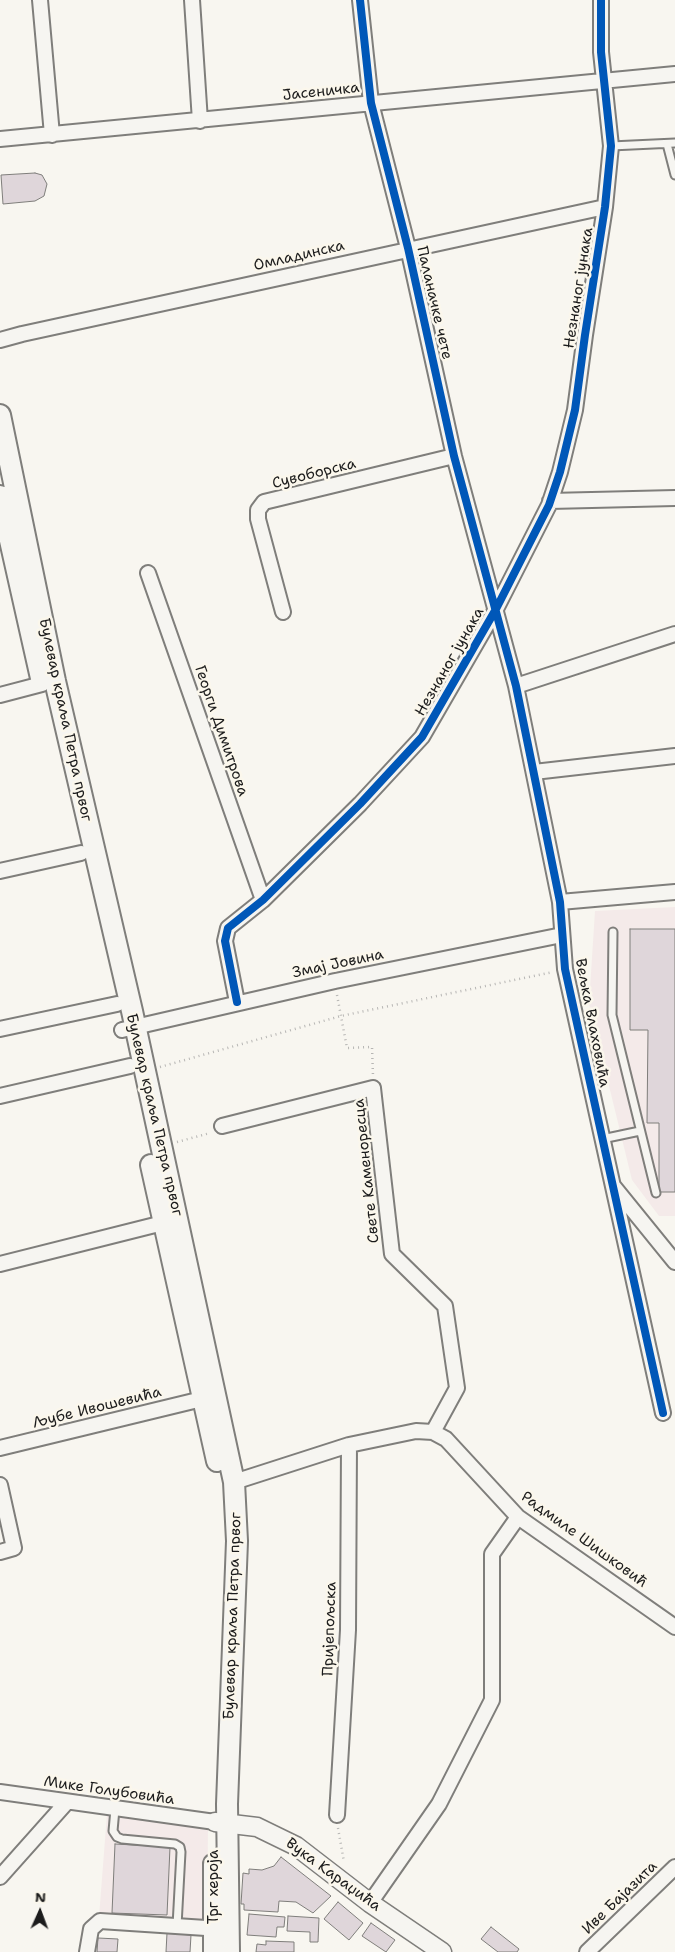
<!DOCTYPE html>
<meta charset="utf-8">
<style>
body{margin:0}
#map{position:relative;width:675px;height:1952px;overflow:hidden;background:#f8f6f0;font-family:"Shantell Sans",sans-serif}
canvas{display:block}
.north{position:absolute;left:15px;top:1887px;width:50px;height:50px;-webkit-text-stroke:4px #fbf7ec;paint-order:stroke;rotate:2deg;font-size:14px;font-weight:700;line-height:20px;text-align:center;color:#1c1c1c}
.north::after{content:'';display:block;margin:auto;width:18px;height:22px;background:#1c1c1c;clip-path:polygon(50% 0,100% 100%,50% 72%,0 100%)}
</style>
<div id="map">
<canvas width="675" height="1952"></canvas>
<div class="north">N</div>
</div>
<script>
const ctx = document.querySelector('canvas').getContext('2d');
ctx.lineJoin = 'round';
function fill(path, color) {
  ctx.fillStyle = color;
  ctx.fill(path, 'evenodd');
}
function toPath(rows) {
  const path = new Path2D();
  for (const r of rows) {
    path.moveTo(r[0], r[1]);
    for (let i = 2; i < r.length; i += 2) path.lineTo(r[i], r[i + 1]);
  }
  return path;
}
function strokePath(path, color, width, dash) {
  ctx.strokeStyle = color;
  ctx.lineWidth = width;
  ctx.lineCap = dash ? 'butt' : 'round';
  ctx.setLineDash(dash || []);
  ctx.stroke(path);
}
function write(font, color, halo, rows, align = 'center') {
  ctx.font = font + ' "Shantell Sans",sans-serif';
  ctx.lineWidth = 5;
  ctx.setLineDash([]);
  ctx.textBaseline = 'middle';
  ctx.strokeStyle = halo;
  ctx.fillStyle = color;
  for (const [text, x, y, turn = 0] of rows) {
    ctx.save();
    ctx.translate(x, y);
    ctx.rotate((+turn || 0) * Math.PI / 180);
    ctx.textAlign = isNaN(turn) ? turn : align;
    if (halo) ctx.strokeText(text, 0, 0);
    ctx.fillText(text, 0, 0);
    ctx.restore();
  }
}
const built = toPath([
 [675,907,675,1216,659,1216,632,1180,589,1004,595,911],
 [107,1814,208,1828,207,1922,99,1917]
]);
const building = toPath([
 [35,173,42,175,47,184,44,196,35,201,3,204,1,175,35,173],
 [630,929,675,929,675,1192,659,1192,659,1123,647,1123,648,1030,630,1030,630,929],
 [115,1844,170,1847,167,1915,112,1913,115,1844],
 [281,1857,331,1896,313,1913,296,1902,279,1901,278,1912,244,1910,244,1904,241,1904,243,1873,249,1874,249,1869,262,1870,274,1866,281,1857],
 [338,1902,363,1923,349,1940,324,1919,338,1902],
 [249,1914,285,1917,284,1927,277,1927,276,1937,247,1935,249,1914],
 [288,1916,319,1918,318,1942,310,1942,310,1932,287,1931,288,1916],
 [371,1923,395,1940,386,1952,362,1936,371,1923],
 [491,1927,519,1949,517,1952,498,1952,481,1939,491,1927],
 [167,1933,191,1935,190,1952,166,1952,167,1933],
 [98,1938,118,1939,117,1952,97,1952,98,1938],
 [266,1941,294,1942,294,1952,256,1952,257,1944,266,1945,266,1941]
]);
const path = toPath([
 [337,995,347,1048,372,1047,373,1076],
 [160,1067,341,1016,553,972],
 [177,1142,210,1133],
 [338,1828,344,1862]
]);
const service = toPath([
 [667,144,675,175],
 [611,146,675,143],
 [613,932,612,1015,656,1193],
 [602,1139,640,1131],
 [115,1809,113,1831,117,1837,122,1839,175,1844,180,1847,181,1852,177,1926]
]);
const minor = toPath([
 [40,0,52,135],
 [192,0,200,121],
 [360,0,371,103,408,248,454,456,516,686,560,902,565,969,663,1413],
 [0,139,675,74],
 [0,340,22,334,605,207],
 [550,501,675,498],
 [148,573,263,900],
 [283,612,258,519,258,510,264,502,454,456],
 [516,686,675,634],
 [0,695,42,684],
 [534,772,675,756],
 [0,871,81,853],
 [560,902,675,892],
 [237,1002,225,941,228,928,263,900,360,804,422,737,496,609,549,505,560,472,575,410,585,335,605,207,611,146,601,52,601,0],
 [0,1029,117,1004],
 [122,1030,335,981,562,935],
 [0,1096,130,1066],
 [222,1126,373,1088,392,1254,445,1306,457,1388,433,1432],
 [614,1187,675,1262],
 [0,1264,163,1223],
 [0,1448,202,1399],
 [234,1482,349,1445,416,1431,433,1432,446,1439,518,1517,675,1627],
 [0,1485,14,1548,0,1552],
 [0,1792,215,1822],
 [337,1815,348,1630,349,1445],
 [0,1877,66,1803],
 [370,1903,439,1804,492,1700,492,1554,518,1517],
 [87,1952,91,1929,100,1921,221,1929],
 [587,1952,675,1867]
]);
const tertiary = toPath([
 [215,1822,257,1827,296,1846,370,1903,442,1952]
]);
const secondary = toPath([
 [0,415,55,681,132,1011,234,1482,237,1541,227,1804,229,1952],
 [0,496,41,678],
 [151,1165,217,1461],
 [214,1864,214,1952]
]);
const cycleway = toPath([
 [360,0,371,103,408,248,454,456,516,686,560,902,565,969,663,1413],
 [237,1002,225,941,228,928,263,900,360,804,422,737,496,609,549,505,560,472,575,410,585,335,605,207,611,146,601,52,601,0]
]);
const streetNames = [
 ["Јасеничка",321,92,-6],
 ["Омладинска",299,256,-13],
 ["Незнаног јунака",579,288,-81],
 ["Паланачке чете",434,303,77],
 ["Сувоборска",314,474,-14],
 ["Незнаног јунака",450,662,-60],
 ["Булевар краља Петра првог",65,720,78],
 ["Георги Димитрова",221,731,71],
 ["Змај Јовина",338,964,-12],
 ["Вељка Влаховића",592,1023,79],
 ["Булевар краља Петра првог",154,1115,77],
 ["Свете Каменоресца",367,1171,-96],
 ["Љубе Ивошевића",97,1408,-14],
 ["Радмиле Шишковић",584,1540,36],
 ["Булевар краља Петра првог",233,1616,-88],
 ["Пријепољска",330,1629,-88],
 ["Мике Голубовића",109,1791,8],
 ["Вука Караџића",333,1875,36],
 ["Трг хероја",214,1887,-90],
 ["Иве Бајазита",620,1898,-44]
];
fill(built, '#f4eae9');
fill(building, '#dfd6da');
strokePath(building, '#7f7e7b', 1);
strokePath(service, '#7f7e7b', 11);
strokePath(minor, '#7f7e7b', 18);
strokePath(tertiary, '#7f7e7b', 21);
strokePath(secondary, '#7f7e7b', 24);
strokePath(path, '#b7b6b4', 2.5, [1, 4]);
strokePath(service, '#f6f5f1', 7);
strokePath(minor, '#f6f5f1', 14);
strokePath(tertiary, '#f6f5f1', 18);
strokePath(secondary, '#f6f5f1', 20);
strokePath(cycleway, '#0057b8', 8);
write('15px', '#1c1c1c', '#fbf7ec', streetNames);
</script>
